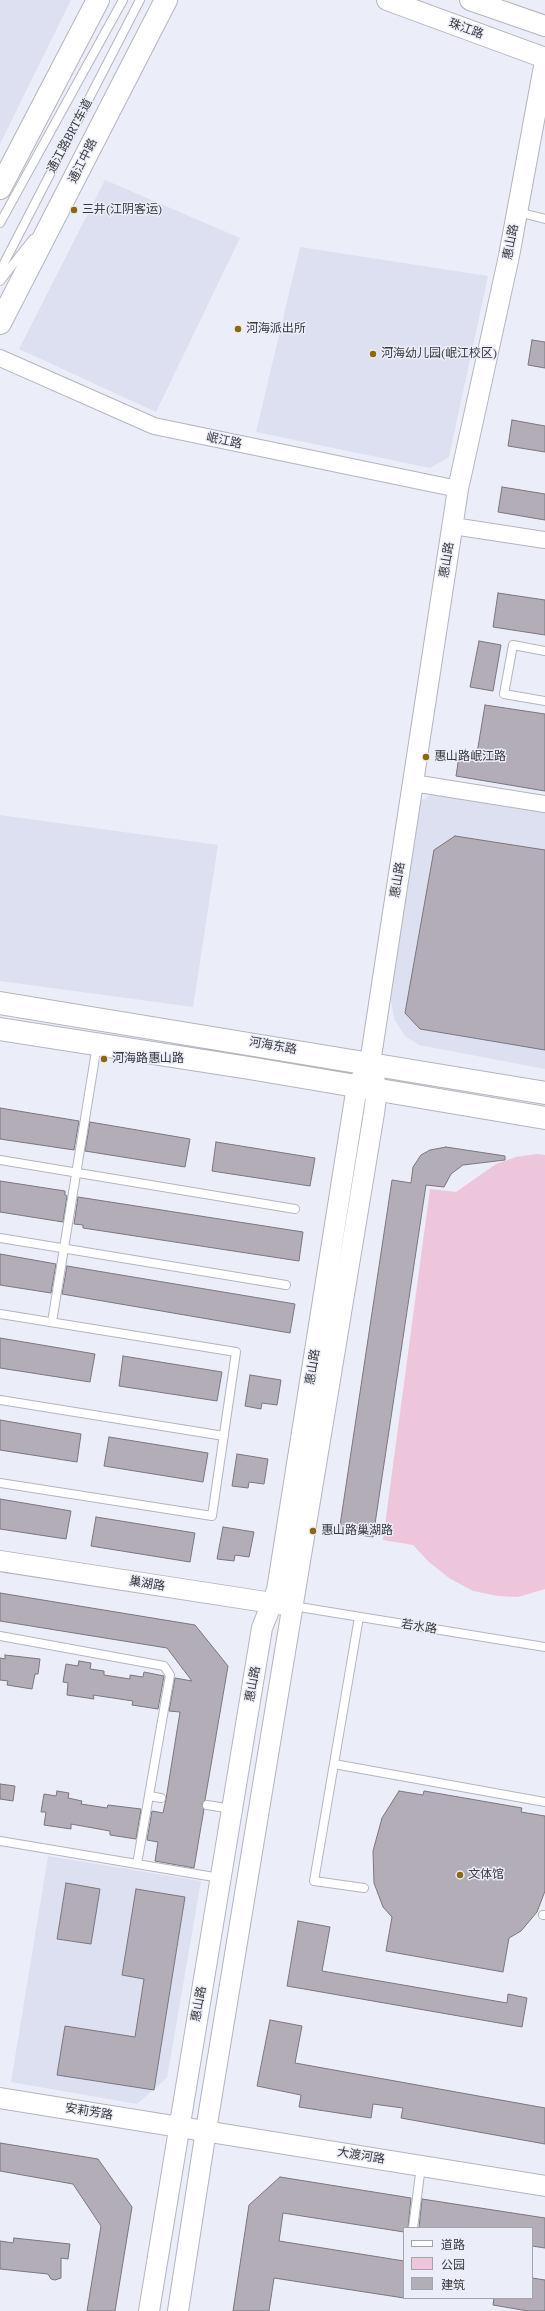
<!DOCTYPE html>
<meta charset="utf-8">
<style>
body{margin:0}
#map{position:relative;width:545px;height:2311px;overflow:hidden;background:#ebedf8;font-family:"PT Serif","Noto Sans SC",serif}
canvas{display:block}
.legend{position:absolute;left:403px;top:2227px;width:130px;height:72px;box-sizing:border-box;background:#ebedf8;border:1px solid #a3a5ad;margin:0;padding:5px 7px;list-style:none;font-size:12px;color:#38393d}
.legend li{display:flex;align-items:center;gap:8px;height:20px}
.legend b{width:20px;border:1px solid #a3a5ad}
</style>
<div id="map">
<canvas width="545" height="2311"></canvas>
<ul class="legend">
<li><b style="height:5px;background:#fff"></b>道路</li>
<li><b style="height:11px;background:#edc6db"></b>公园</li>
<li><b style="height:11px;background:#b2adb6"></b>建筑</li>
</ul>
</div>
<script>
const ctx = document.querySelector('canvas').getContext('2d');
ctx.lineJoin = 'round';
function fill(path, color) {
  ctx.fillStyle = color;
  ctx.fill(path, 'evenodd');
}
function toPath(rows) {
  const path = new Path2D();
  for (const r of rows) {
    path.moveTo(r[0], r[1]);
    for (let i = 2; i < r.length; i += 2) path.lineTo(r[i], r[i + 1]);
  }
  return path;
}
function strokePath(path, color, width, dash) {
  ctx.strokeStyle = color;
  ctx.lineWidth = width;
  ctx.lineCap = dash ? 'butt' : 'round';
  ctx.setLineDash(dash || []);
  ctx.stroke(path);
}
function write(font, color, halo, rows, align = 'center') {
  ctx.font = font + ' "PT Serif","Noto Sans SC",serif';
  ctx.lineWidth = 3;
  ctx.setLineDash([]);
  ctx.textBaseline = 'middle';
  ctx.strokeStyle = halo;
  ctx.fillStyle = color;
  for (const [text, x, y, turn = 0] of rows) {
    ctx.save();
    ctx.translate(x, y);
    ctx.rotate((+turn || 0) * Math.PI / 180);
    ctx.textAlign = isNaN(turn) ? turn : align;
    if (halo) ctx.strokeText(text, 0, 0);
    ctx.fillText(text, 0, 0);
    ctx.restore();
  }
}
const built = toPath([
 [0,0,71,0,0,144],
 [105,180,240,238,156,412,19,349],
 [300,247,488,276,449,457,430,468,256,432],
 [439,790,545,808,545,1069,419,1045,405,1036,394,1019,390,994,419,802],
 [0,815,218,845,193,1007,0,981],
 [48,1856,201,1881,167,2078,137,2104,11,2082]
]);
const green = toPath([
 [537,1154,545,1155,545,1589,518,1597,498,1596,473,1591,449,1578,429,1562,413,1545,383,1540,430,1189,456,1192,496,1164,516,1157]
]);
const building = toPath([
 [532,340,545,342,545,368,528,365,532,340],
 [512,420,545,426,545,452,508,446,512,420],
 [502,487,545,494,545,520,498,512,502,487],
 [498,593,545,600,545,635,493,627,498,593],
 [479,641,501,645,493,691,470,687,479,641],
 [485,705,545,714,545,791,456,776,459,756,476,759,485,705],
 [455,836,545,850,545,1050,420,1029,405,1013,434,850,455,836],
 [0,1108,79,1121,74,1150,0,1139,0,1108],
 [90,1122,190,1139,185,1167,85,1151,90,1122],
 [216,1142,315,1158,310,1186,212,1171,216,1142],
 [446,1147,505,1156,505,1160,463,1165,451,1174,444,1187,426,1185,373,1537,339,1532,392,1180,411,1183,413,1167,421,1155,430,1150,446,1147],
 [0,1181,65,1191,65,1195,67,1196,63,1222,0,1212,0,1181],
 [78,1197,303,1232,299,1261,83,1228,83,1225,74,1224,78,1197],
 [0,1254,56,1264,51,1293,0,1285,0,1254],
 [67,1266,295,1304,290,1333,62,1294,67,1266],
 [0,1338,95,1354,90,1382,0,1368,0,1338],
 [123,1356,222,1372,217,1401,119,1386,123,1356],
 [250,1375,281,1380,277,1405,262,1403,261,1409,245,1406,250,1375],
 [0,1420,81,1434,77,1462,0,1450,0,1420],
 [109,1437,208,1453,203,1482,104,1466,109,1437],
 [237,1454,268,1459,264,1484,249,1482,248,1488,232,1486,237,1454],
 [0,1499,71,1511,66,1539,0,1529,0,1499],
 [96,1517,195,1533,190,1562,91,1546,96,1517],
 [223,1527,254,1532,249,1557,235,1555,234,1561,217,1559,223,1527],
 [0,1593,195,1625,228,1666,205,1800,202,1804,204,1809,194,1868,155,1861,158,1842,147,1840,152,1811,163,1813,166,1799,180,1712,169,1711,175,1678,192,1681,167,1648,0,1621,0,1593],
 [5,1655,40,1659,38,1674,35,1674,32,1689,7,1685,8,1681,0,1680,0,1658,5,1659,5,1655],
 [79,1661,91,1663,90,1669,104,1671,104,1675,130,1679,130,1675,143,1677,144,1672,164,1676,158,1709,132,1705,133,1701,93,1695,94,1699,67,1695,68,1683,63,1682,66,1664,78,1666,79,1661],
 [0,1784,15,1786,13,1801,0,1799,0,1784],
 [57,1791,69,1793,68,1798,82,1801,81,1804,107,1808,108,1805,141,1809,136,1839,110,1835,110,1831,71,1824,71,1829,44,1825,46,1812,41,1812,44,1794,56,1796,57,1791],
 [399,1791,423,1795,424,1791,522,1808,521,1812,545,1816,545,1891,537,1912,521,1931,509,1938,503,1972,386,1951,392,1917,383,1907,374,1883,373,1851,382,1818,399,1791],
 [66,1883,100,1889,91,1944,57,1939,66,1883],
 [136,1889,185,1897,154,2090,57,2075,65,2026,135,2037,144,1979,122,1975,136,1889],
 [298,1921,330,1927,322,1971,507,2003,508,1994,527,1998,522,2027,287,1986,298,1921],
 [270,2020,302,2026,295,2063,545,2108,545,2144,401,2118,403,2108,373,2104,371,2118,299,2107,301,2095,257,2086,270,2020],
 [0,2143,98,2159,132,2207,115,2311,87,2311,101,2226,73,2184,0,2171,0,2143],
 [280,2177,411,2198,408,2228,404,2228,404,2232,283,2213,279,2241,404,2261,404,2298,274,2278,269,2311,233,2311,249,2205,280,2177],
 [422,2199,545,2218,545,2248,532,2246,532,2228,419,2228,422,2199],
 [14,2238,70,2244,68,2259,61,2258,61,2278,55,2280,51,2279,48,2274,0,2269,0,2241,13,2243,14,2238],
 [532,2278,545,2280,545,2311,528,2311,493,2305,494,2298,532,2298,532,2278]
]);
const service = toPath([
 [518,212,545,219],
 [0,223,123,0],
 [0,271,140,0],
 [0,281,33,239],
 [545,651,513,645,504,694,545,701],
 [0,1160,295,1209],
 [0,1238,286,1285],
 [0,1314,236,1352,212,1516,0,1483],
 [52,1322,97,1045],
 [0,1400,224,1436],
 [293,1606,545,1647],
 [359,1617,314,1881,364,1888],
 [0,1636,164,1666,170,1675,137,1864],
 [334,1764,545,1802],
 [149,1796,161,1798],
 [207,1805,232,1809],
 [0,1841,220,1878],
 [543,1915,545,1915],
 [413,2228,421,2166]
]);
const minor = toPath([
 [0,358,154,426,458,489],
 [453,526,545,540],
 [413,783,545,804]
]);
const tertiary = toPath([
 [387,0,545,58],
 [470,0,545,26],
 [0,1561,285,1605],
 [0,2098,545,2186],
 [149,2311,262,1628,277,1590,357,1086,370,1063,458,489,509,256,545,61],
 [178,2311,206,2130,374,1113,377,1090,373,1074]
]);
const primary = toPath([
 [0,188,98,0],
 [0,323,166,0],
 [0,1003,545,1093],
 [0,1029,249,1068,545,1118]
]);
const markers = [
 [74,210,4,"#8f670c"],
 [238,329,4,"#8f670c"],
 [373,354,4,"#8f670c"],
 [426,757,4,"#8f670c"],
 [104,1059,4,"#8f670c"],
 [313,1531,4,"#8f670c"],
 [460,1875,4,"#8f670c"]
];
const streetNames = [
 ["珠江路",466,29,20],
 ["通江路BRT车道",70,136,-62],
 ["通江中路",83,161,-63],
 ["惠山路",511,242,-79],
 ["岷江路",224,441,12],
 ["惠山路",447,560,-81],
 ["惠山路",398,880,-81],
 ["河海东路",273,1046,10],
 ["惠山路",313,1367,-81],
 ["巢湖路",147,1584,9],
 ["若水路",419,1627,9],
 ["惠山路",253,1684,-80],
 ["惠山路",199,2004,-80],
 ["安莉芳路",89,2112,9],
 ["大渡河路",361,2156,9]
];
const poiNames = [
 ["三井(江阴客运)",82,210],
 ["河海派出所",246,329],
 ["河海幼儿园(岷江校区)",381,354],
 ["惠山路岷江路",434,757],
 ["河海路惠山路",112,1059],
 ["惠山路巢湖路",321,1531],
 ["文体馆",468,1875]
];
fill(built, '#dde0f0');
fill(green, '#edc6db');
fill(building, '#b2adb6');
strokePath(building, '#7b767e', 1);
strokePath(service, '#b3b5bf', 10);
strokePath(minor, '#b3b5bf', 18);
strokePath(tertiary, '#b3b5bf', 22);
strokePath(primary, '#b3b5bf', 24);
strokePath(service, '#fff', 8);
strokePath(minor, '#fff', 16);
strokePath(tertiary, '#fff', 20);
strokePath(primary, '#fff', 22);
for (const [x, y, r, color] of markers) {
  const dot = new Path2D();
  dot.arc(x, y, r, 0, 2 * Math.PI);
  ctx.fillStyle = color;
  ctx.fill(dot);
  strokePath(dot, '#ebedf8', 1.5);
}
write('12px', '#38393d', '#ebedf8', streetNames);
write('12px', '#38393d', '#ebedf8', poiNames, 'left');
</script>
